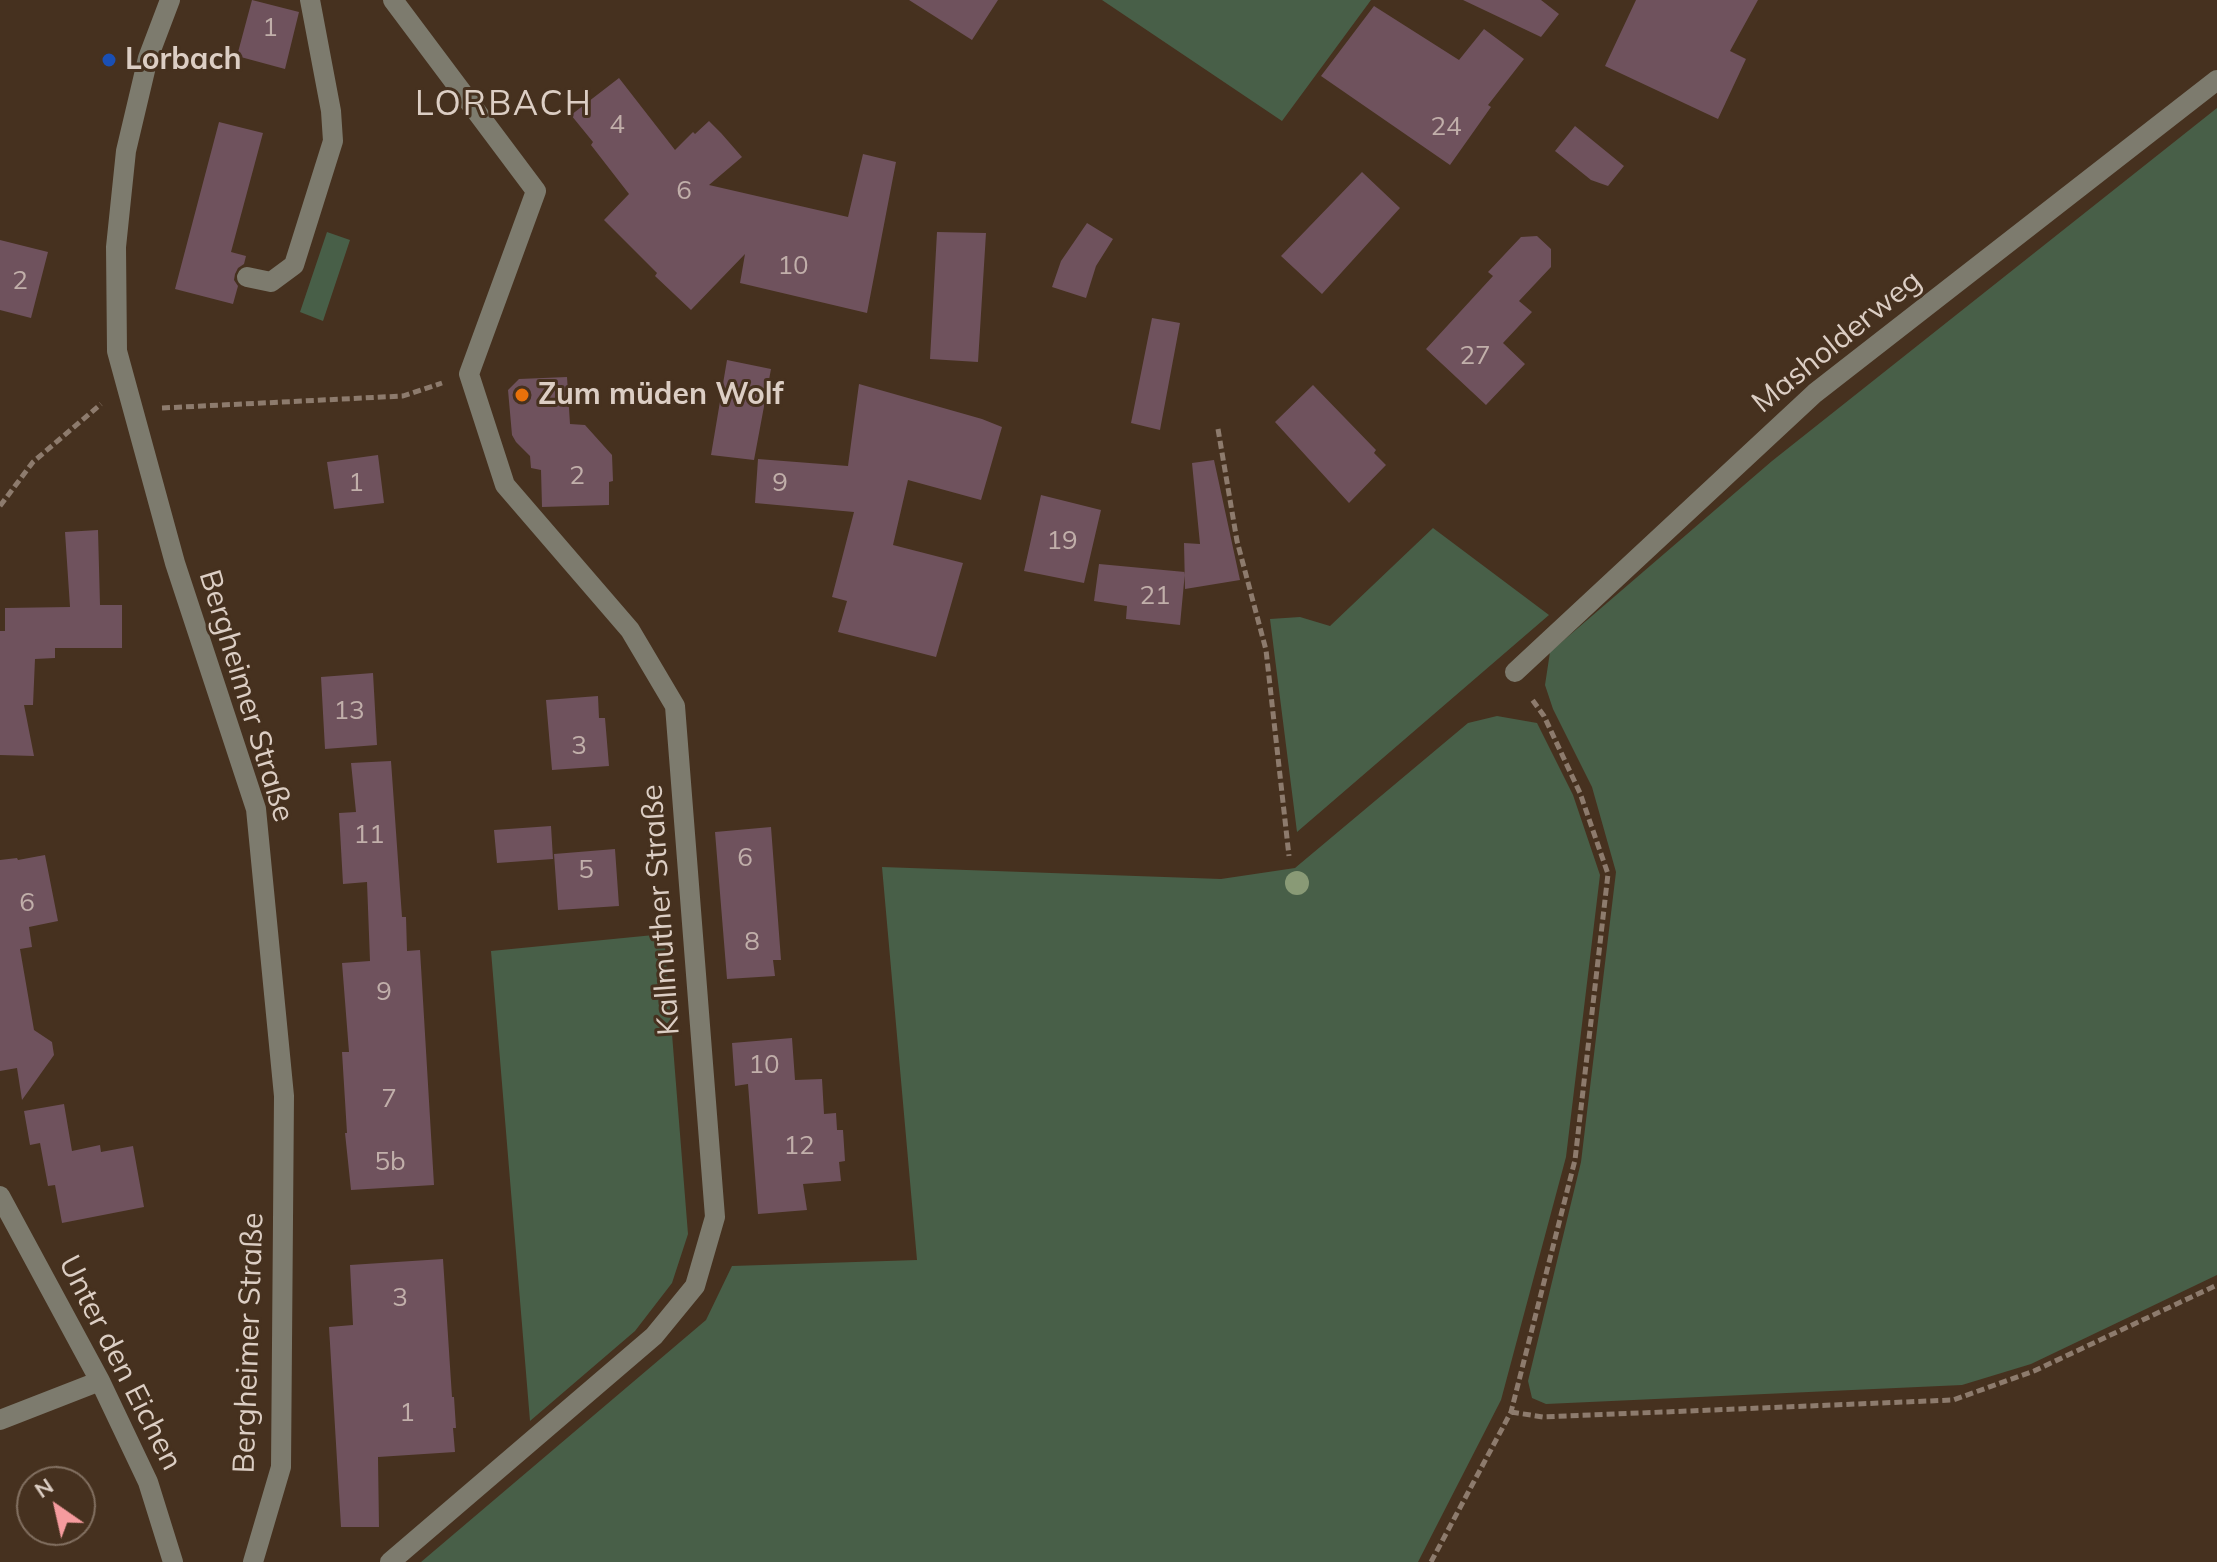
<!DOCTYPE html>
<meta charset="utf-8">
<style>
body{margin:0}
#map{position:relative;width:2217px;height:1562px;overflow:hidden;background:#46311f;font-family:Mulish,sans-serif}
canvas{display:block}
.north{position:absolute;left:16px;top:1466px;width:80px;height:80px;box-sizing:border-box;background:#46311f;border:2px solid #827061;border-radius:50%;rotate:326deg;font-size:22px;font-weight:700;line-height:32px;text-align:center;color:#dccec4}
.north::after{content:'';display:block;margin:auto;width:28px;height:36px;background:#f59b9e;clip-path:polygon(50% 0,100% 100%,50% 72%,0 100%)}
</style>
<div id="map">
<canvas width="2217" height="1562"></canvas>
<div class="north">N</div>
</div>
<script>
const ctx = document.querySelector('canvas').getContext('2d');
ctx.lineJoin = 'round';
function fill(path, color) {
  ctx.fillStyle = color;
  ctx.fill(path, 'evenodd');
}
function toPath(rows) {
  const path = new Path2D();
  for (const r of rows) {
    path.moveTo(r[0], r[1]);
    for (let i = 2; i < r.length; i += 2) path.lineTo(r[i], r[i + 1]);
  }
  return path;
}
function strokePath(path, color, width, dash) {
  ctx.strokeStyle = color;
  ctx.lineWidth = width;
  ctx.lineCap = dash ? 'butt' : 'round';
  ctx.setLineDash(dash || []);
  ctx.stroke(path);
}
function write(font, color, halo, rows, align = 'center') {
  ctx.font = font + ' Mulish,sans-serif';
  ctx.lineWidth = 6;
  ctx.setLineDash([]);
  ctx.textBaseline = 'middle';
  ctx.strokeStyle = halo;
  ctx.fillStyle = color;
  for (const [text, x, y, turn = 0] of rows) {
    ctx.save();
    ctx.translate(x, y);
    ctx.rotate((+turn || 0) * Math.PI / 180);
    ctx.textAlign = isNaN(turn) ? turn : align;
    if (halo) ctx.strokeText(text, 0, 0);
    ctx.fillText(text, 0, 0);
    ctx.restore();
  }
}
const green = toPath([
 [1102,0,1371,0,1282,121],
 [2217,108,2217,1275,2031,1364,1962,1385,1546,1404,1532,1398,1528,1381,1581,1162,1616,872,1592,787,1553,709,1545,685,1550,652,1772,461],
 [327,232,350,240,323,321,300,312],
 [1433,528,1549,615,1297,832,1270,619,1300,617,1330,626],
 [1497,716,1537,723,1573,795,1600,875,1566,1157,1501,1400,1418,1562,421,1562,706,1320,732,1266,917,1260,882,867,1221,879,1295,868,1468,723],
 [664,934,688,1234,672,1283,635,1331,530,1421,491,951]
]);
const building = toPath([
 [252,0,299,12,285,69,237,56],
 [909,0,998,0,972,40],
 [1463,0,1541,0,1559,14,1541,37],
 [1636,0,1758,0,1730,51,1746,59,1718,119,1605,66],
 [1374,6,1459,60,1484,29,1524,59,1488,105,1491,107,1450,165,1321,76],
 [619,78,675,150,693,132,695,134,709,121,721,133,742,157,709,185,848,217,863,154,896,162,867,313,740,283,745,254,691,310,655,276,657,273,604,220,629,194,591,145,593,142,571,115],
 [219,122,263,133,231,252,246,256,244,264,238,268,235,274,234,280,238,286,233,304,175,289],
 [1575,126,1624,166,1608,186,1591,180,1555,151],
 [1362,172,1400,208,1322,294,1281,256],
 [1087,223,1113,239,1096,266,1086,298,1052,287,1061,261],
 [937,232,986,233,978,362,930,359],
 [1537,236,1551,249,1551,267,1519,301,1532,312,1503,343,1525,364,1486,405,1426,349,1493,276,1488,272,1521,237],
 [0,240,48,252,31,318,0,310],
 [1152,318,1180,323,1160,430,1131,423],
 [727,360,771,369,754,460,711,455],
 [567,377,570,424,585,425,612,455,613,481,609,482,609,505,542,507,541,470,531,468,530,456,516,442,512,435,508,390,519,379],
 [859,384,982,419,1002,427,981,500,908,480,893,545,963,563,936,657,838,632,847,601,832,597,854,512,755,503,758,459,848,466],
 [1313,385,1376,450,1374,453,1386,465,1349,503,1275,422],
 [378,455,384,503,334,509,327,462],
 [1214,460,1240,580,1185,589,1184,543,1200,544,1192,463],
 [1041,495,1101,510,1084,583,1024,571],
 [98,530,100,605,122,605,122,648,55,648,55,658,35,659,33,705,24,705,34,756,0,755,0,631,5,631,5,608,70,607,65,532],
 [1099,564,1185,572,1180,625,1126,619,1127,606,1094,601],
 [373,673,377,745,325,749,321,677],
 [598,696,599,718,605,718,609,766,552,770,546,700],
 [391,761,402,917,406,917,407,951,420,950,434,1185,351,1190,345,1133,347,1133,342,1052,349,1052,342,963,370,961,367,882,343,884,339,813,356,812,351,763],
 [551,826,553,859,497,863,494,830],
 [771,827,781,960,773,960,775,976,727,979,715,832],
 [615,849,619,906,558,910,554,854],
 [45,855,58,921,29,927,32,947,20,949,34,1030,52,1042,54,1055,22,1100,17,1068,0,1071,0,860,17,858,18,860],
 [792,1038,795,1080,822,1079,824,1114,836,1113,837,1130,843,1130,845,1161,839,1162,841,1181,803,1184,807,1210,758,1214,748,1084,735,1086,732,1043],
 [64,1104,72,1151,100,1145,101,1152,133,1146,144,1207,62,1223,55,1185,48,1186,40,1143,30,1145,24,1111],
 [443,1259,452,1397,454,1397,456,1428,453,1428,455,1452,378,1457,379,1527,341,1527,329,1327,353,1325,350,1265]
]);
const path = toPath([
 [162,408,403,396,442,383],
 [1218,429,1237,541,1266,650,1289,856],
 [0,506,33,462,101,404],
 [1511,1412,1543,1417,1953,1400,2034,1371,2217,1285],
 [1431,1562,1511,1412,1575,1160,1608,874,1580,793,1544,716,1531,698]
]);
const minor = toPath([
 [170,0,148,58,126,151,116,247,117,351,175,563,256,809,284,1096,281,1467,253,1562],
 [247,277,271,282,294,265,333,141,331,111,310,0],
 [1515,672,1815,393,2217,80],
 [0,1196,100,1381,148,1482,173,1562],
 [0,1420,100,1381],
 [390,1562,654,1336,695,1286,715,1217,675,706,630,630,505,485,469,374,536,191,393,0]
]);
const trees = [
 [1297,883]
];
const markers = [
 [109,60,8,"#1a4fb4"],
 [522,395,8,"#e8710a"]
];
const numberNames = [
 ["1",270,28],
 ["4",617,125],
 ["24",1446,127],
 ["6",684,191],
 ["10",793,266],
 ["2",20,281],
 ["27",1475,356],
 ["2",577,476],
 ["1",356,483],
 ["9",780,483],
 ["19",1062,541],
 ["21",1155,596],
 ["13",349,711],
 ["3",579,746],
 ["11",369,835],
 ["6",745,858],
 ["5",586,870],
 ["6",27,903],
 ["8",752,942],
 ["9",384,992],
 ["10",764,1065],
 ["7",389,1099],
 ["12",799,1146],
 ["5b",390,1162],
 ["3",400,1298],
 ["1",407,1413]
];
const poiNames = [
 ["Lorbach",125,60],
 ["Zum müden Wolf",538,395]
];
const streetNames = [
 ["Masholderweg",1837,342,-39],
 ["Bergheimer Straße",246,696,73],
 ["Kallmuther Straße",661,910,-94],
 ["Bergheimer Straße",249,1343,-88],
 ["Unter den Eichen",120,1363,63]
];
const quarterNames = [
 ["LORBACH",504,105]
];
fill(green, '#485f48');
fill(building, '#6f525d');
strokePath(path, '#8d7b6d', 5, [8, 4]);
strokePath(minor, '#7d7b6e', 20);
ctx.fillStyle = '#899a76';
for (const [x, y] of trees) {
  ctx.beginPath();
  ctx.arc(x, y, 12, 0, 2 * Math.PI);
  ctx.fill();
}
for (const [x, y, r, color] of markers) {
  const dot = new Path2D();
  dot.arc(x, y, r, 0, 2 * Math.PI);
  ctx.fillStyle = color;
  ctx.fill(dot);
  strokePath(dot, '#46311f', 3);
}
write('26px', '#c1afaa', null, numberNames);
write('bold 30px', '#dccec4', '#46311f', poiNames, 'left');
write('30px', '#dccec4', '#46311f', streetNames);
ctx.letterSpacing = '2px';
write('34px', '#dccec4', '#46311f', quarterNames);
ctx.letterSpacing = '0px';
</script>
